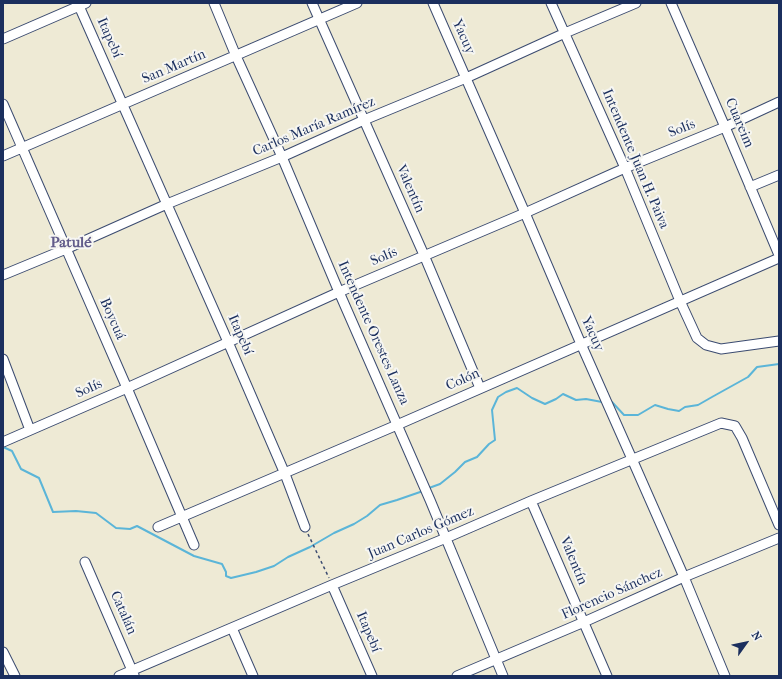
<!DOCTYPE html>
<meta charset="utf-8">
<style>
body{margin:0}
#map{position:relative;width:782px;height:679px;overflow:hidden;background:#eeead5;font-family:"IM FELL French Canon",serif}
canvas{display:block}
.frame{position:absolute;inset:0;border:4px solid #1b2f5e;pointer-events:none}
.north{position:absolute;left:726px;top:623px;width:40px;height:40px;-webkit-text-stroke:3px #f6f6f2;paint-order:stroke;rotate:57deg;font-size:11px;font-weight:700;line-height:16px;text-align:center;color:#1b2f5e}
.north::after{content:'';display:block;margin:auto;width:14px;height:18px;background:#1b2f5e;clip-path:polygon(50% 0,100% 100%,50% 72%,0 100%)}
</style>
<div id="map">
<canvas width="782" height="679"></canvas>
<div class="frame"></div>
<div class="north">N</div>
</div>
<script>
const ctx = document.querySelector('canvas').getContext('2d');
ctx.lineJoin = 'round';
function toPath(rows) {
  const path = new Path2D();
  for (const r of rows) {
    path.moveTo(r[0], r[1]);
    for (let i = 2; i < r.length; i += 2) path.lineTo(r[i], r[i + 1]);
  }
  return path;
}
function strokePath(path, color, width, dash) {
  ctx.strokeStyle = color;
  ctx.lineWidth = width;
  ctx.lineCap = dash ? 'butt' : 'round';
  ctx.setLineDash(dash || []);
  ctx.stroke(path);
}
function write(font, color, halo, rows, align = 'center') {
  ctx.font = font + ' "IM FELL French Canon",serif';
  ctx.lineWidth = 4;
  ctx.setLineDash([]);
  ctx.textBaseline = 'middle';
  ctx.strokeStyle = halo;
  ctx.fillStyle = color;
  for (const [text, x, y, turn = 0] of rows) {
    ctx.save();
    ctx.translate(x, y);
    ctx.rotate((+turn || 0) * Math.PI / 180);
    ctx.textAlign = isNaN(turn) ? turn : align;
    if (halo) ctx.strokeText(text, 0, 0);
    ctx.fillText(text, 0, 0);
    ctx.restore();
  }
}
const stream = toPath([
 [612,402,624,415,638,415,655,405,668,409,679,411,685,407,698,405,712,397,748,377,757,367,779,364],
 [3,447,12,451,21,469,39,478,53,512,76,511,96,513,116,528,130,529,137,526,194,556,222,564,226,572,226,576,231,578,256,572,274,566,288,557,310,547,334,533,354,524,367,516,380,505,397,500,423,491],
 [429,488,440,484,455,472,465,462,477,457,489,444,495,440,492,410,498,397,506,392,517,388,532,398,545,404,556,399,563,394,576,400,586,399,602,402]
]);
const path = toPath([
 [308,534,329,578]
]);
const minor = toPath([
 [214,3,236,56,282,157,339,292,430,500,503,676],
 [312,3,424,255,480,388],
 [433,3,525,213,581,344,632,459,684,577,725,676],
 [551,3,625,168,680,301,697,338,706,345,721,349,779,341],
 [671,3,725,127,779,255],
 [79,6,228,342,285,474,305,527],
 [3,39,86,3],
 [3,104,127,388,194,545],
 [3,156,357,3],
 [750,187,779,175],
 [3,275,66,249,167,204,282,157,364,120,466,78,565,33,636,3],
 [3,359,30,430],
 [3,442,127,388,339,292,525,213,625,168,725,127,779,102],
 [531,501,607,676],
 [158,527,397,425,779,258],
 [85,562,134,675],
 [332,585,372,676],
 [232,628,253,676],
 [3,652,15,676],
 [119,676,332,585,446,538,531,501,721,423,735,426,742,438,779,525],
 [457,676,584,622,684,577,779,538]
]);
const streetNames = [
 ["Yacuy",463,37,66],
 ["Itapebí",109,38,66],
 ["San Martín",174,67,-23],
 ["Cuareim",739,123,67],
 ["Carlos María Ramírez",314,127,-23],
 ["Solís",682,129,-22],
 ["Intendente Juan H. Paiva",635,159,67],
 ["Valentín",410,189,66],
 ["Solís",384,257,-23],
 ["Boycuá",112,319,66],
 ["Intendente Orestes Lanza",373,333,66],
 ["Yacuy",592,334,66],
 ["Itapebí",240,335,66],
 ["Colón",463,380,-24],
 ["Solís",89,389,-24],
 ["Juan Carlos Gómez",421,533,-23],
 ["Valentín",573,561,67],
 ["Florencio Sánchez",612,594,-24],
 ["Catalán",123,613,66],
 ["Itapebí",368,632,67]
];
const neighbourhoodNames = [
 ["Patulé",71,243]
];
strokePath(stream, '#5bb5d8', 2);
strokePath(minor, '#3b4b70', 11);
strokePath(path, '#3b4b70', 1.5, [3, 3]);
strokePath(minor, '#fff', 9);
write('14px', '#1b2f5e', '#f6f6f2', streetNames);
write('bold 15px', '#615b8a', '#f6f6f2', neighbourhoodNames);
</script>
